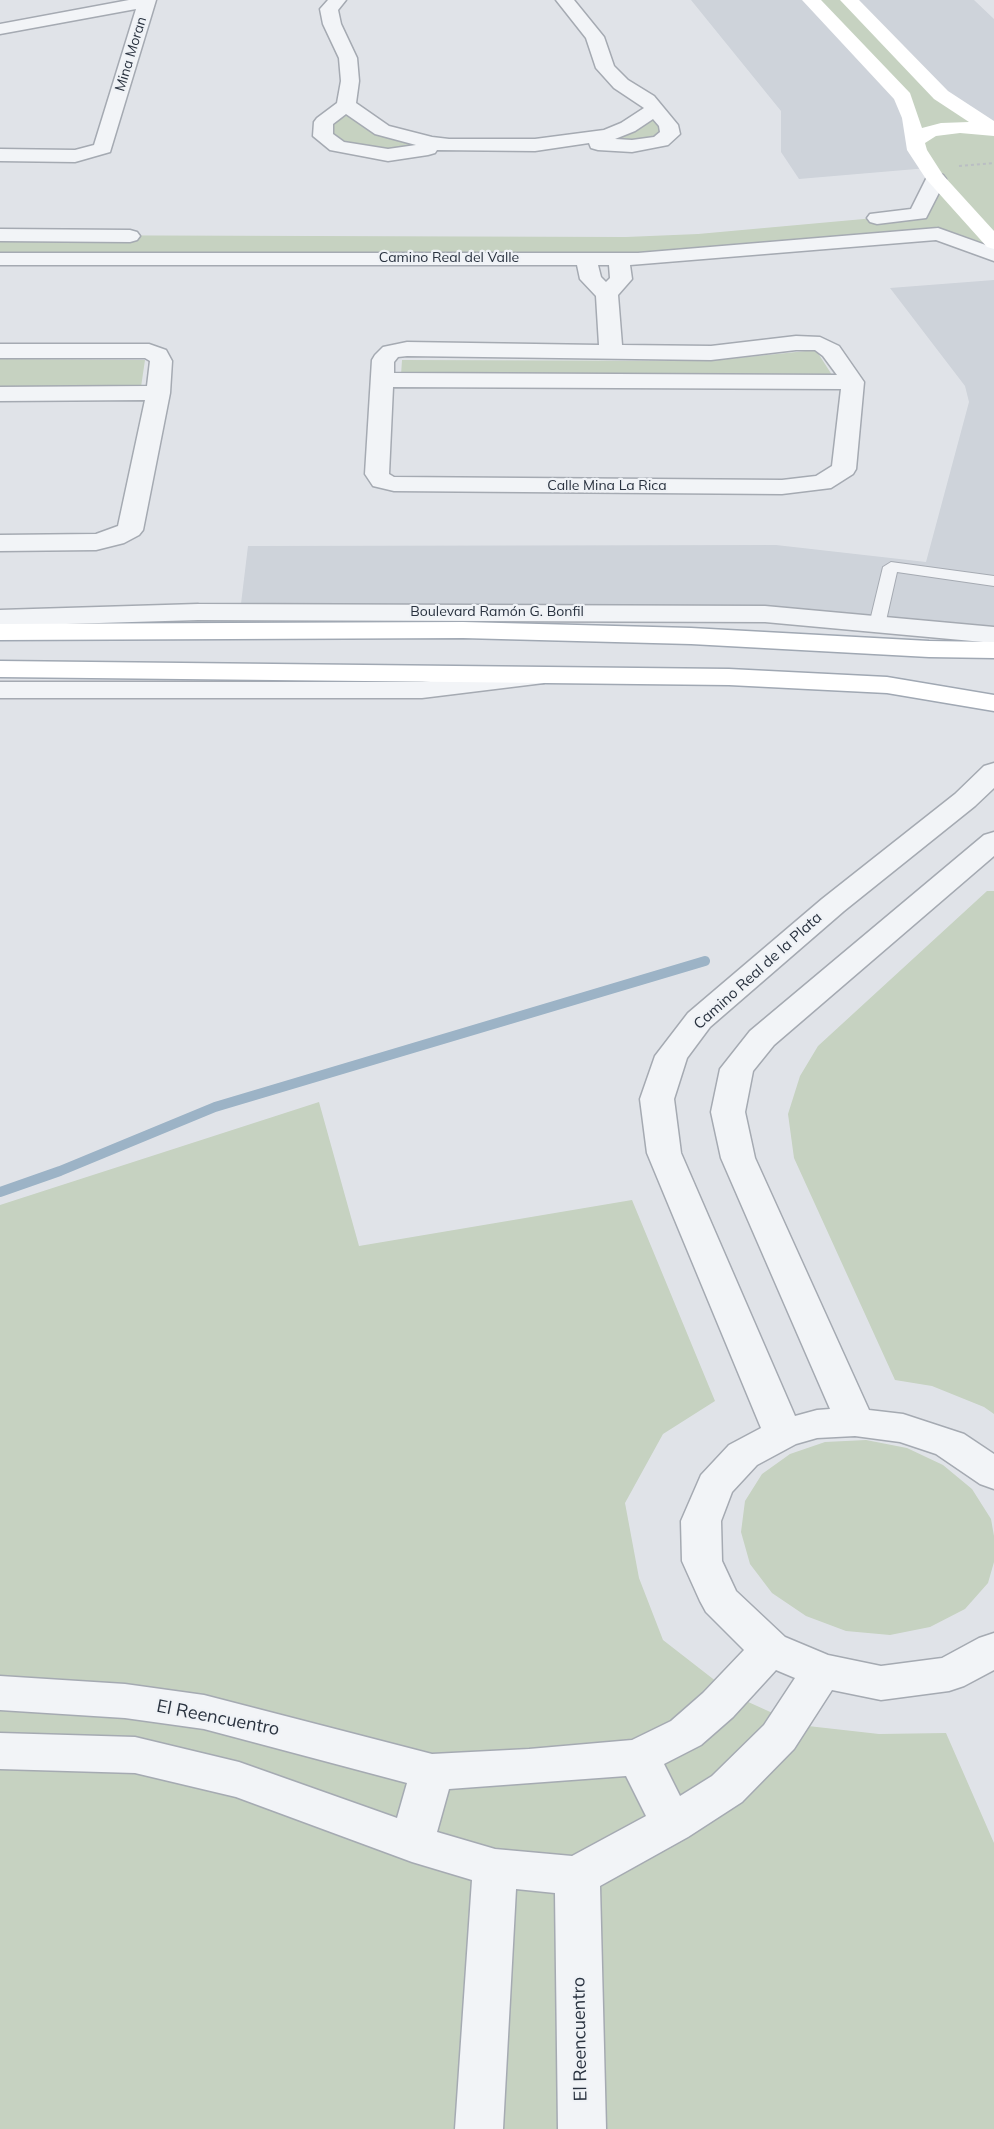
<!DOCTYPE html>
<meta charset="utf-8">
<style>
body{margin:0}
canvas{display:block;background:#e0e3e8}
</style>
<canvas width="994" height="2129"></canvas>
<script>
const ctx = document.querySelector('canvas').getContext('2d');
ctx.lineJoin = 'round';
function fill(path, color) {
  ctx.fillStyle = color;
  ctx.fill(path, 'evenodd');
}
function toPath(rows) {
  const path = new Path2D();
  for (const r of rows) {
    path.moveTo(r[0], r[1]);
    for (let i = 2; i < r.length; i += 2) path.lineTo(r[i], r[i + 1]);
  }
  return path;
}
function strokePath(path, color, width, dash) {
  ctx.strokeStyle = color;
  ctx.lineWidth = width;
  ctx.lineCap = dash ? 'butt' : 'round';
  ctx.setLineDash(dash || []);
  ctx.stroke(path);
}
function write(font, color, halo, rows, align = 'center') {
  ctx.font = font + ' Mulish,sans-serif';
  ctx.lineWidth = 4.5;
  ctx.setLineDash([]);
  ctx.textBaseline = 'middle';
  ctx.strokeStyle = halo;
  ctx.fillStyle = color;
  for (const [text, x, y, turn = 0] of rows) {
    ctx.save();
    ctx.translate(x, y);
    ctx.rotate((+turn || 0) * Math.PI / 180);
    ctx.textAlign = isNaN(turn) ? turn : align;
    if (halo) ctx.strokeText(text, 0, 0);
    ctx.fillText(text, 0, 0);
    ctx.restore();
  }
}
const built = toPath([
 [691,0,811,0,903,97,928,168,799,179,781,152,781,111],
 [849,0,974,0,994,19,994,130,965,112],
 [994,280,994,636,765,614,240,612,248,546,776,545,926,562,969,402,965,386,890,288]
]);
const green = toPath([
 [811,0,849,0,941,95,994,130,994,255,938,234,675,257,0,259,0,235,626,237,698,234,919,214,936,179,911,118],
 [346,105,383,130,431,143,416,152,337,146,324,122],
 [655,109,670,134,612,146,608,135],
 [816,350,832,375,401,375,402,360,708,361],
 [0,359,145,360,141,387,0,387],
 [987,891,994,891,994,1414,984,1407,932,1386,895,1380,794,1158,788,1114,800,1076,818,1046],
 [319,1102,359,1246,632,1200,715,1401,663,1434,625,1503,639,1578,663,1640,735,1696,799,1725,879,1734,946,1733,994,1843,994,2129,0,2129,0,1205],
 [866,1440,907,1448,943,1465,972,1489,991,1519,994,1536,994,1562,988,1583,965,1609,930,1627,890,1635,846,1631,806,1616,772,1593,750,1564,741,1532,745,1501,762,1474,790,1454,825,1442]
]);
const stream = toPath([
 [0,1192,60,1171,215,1107,705,961]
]);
const path = toPath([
 [959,166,994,163]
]);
const lane = toPath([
 [891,562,994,576,994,586,897,572,885,625,883,628,871,628,869,625,883,567,891,562]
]);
const street = toPath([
 [129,0,156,0,110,152,75,162,0,161,0,149,75,150,94,145,136,9,0,34,0,24,129,0],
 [328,0,346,0,338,10,341,24,357,58,359,81,356,103,389,126,432,137,449,139,535,139,604,130,621,123,644,108,614,88,596,68,586,38,556,0,574,0,604,37,614,66,628,80,654,96,678,125,680,134,668,145,632,152,598,150,591,148,589,143,535,151,437,150,435,153,428,155,388,161,330,150,313,136,314,122,317,118,337,103,341,81,339,58,323,24,320,9,328,0],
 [346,114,375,134,416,145,388,149,344,142,333,134,333,124,346,114],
 [653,119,659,126,660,132,654,137,632,140,615,139,635,131,653,119],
 [936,173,943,175,946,179,926,218,877,224,870,222,867,218,870,214,911,209,926,179,929,175,936,173],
 [938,228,994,248,994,261,936,240,630,265,632,279,618,295,622,345,711,346,796,336,820,337,839,346,864,382,856,469,853,474,831,488,782,494,394,491,373,486,365,474,372,360,375,355,383,347,407,342,599,345,596,296,580,279,577,265,0,265,0,253,638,253,938,228],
 [598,265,609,265,610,278,606,282,601,277,598,265],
 [796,350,815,350,823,356,837,375,394,373,394,362,398,357,407,356,711,360,796,350],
 [393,387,841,389,832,466,816,476,782,480,394,477,389,474,393,387],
 [0,229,130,230,137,232,140,236,137,240,130,242,0,241,0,229],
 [0,344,149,344,166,350,172,361,170,393,143,530,139,535,124,543,96,550,0,551,0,535,96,534,118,526,145,400,0,401,0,387,147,386,150,361,145,358,0,358,0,344],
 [198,604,765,606,994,627,994,643,765,622,198,620,0,626,0,610,198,604],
 [534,669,544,671,548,677,544,683,422,698,0,698,0,682,422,682,534,669],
 [994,763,994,788,975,806,844,911,710,1027,687,1058,674,1099,681,1153,795,1416,817,1410,830,1409,721,1158,711,1112,720,1069,750,1031,984,835,994,832,994,856,774,1045,753,1071,745,1112,755,1158,869,1410,903,1414,964,1434,994,1454,994,1489,980,1484,936,1454,900,1442,855,1436,817,1438,796,1444,757,1465,732,1492,721,1521,722,1561,736,1591,785,1637,828,1655,881,1666,942,1658,979,1638,994,1633,994,1670,964,1686,949,1691,881,1700,832,1690,794,1749,742,1802,688,1837,600,1886,606,2129,558,2129,555,1893,516,1889,503,2129,455,2129,472,1880,412,1862,236,1797,135,1773,0,1769,0,1733,135,1737,239,1762,397,1818,407,1783,204,1729,125,1718,0,1710,0,1676,125,1684,204,1695,432,1754,529,1749,632,1740,671,1721,703,1693,744,1650,706,1612,700,1601,682,1561,681,1521,701,1475,729,1445,761,1428,647,1153,640,1099,655,1056,688,1013,822,899,955,794,984,766,994,763],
 [776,1670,795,1678,764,1725,712,1776,680,1796,664,1764,701,1745,733,1717,776,1670],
 [626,1776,646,1816,572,1856,495,1849,437,1832,449,1789,626,1776]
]);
const secondary = toPath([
 [802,0,821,0,910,93,922,128,941,123,969,122,934,99,840,0,859,0,948,91,994,121,994,136,960,133,936,136,925,143,927,150,943,175,994,231,994,249,987,247,926,179,907,150,902,118,894,99,802,0]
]);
const primary = toPath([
 [463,622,691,628,929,641,994,642,994,658,929,657,691,644,463,638,0,640,0,624,463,622],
 [0,661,729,669,887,677,994,695,994,711,887,693,729,685,0,677,0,661]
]);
const farStreetnames = [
 ["Mina Moran",131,54,-73],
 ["Camino Real del Valle",449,258],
 ["Calle Mina La Rica",607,486],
 ["Boulevard Ramón G. Bonfil",497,612]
];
const streetNames = [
 ["Camino Real de la Plata",758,971,-42]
];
const nearStreetnames = [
 ["El Reencuentro",218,1718,11],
 ["El Reencuentro",580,2039,-91]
];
fill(built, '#ced3da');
fill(green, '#c6d2c1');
strokePath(stream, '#9cb3c6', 10);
strokePath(lane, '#a5aab2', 2);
strokePath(street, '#a5aab2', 3);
strokePath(primary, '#a0a8b3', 3);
strokePath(path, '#babec3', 2, [3, 3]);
fill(lane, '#f2f4f7');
fill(street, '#f2f4f7');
fill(secondary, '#fff');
fill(primary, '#fff');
write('14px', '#29323f', '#eff2f6', farStreetnames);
write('15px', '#29323f', '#eff2f6', streetNames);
write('18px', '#29323f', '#eff2f6', nearStreetnames);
</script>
